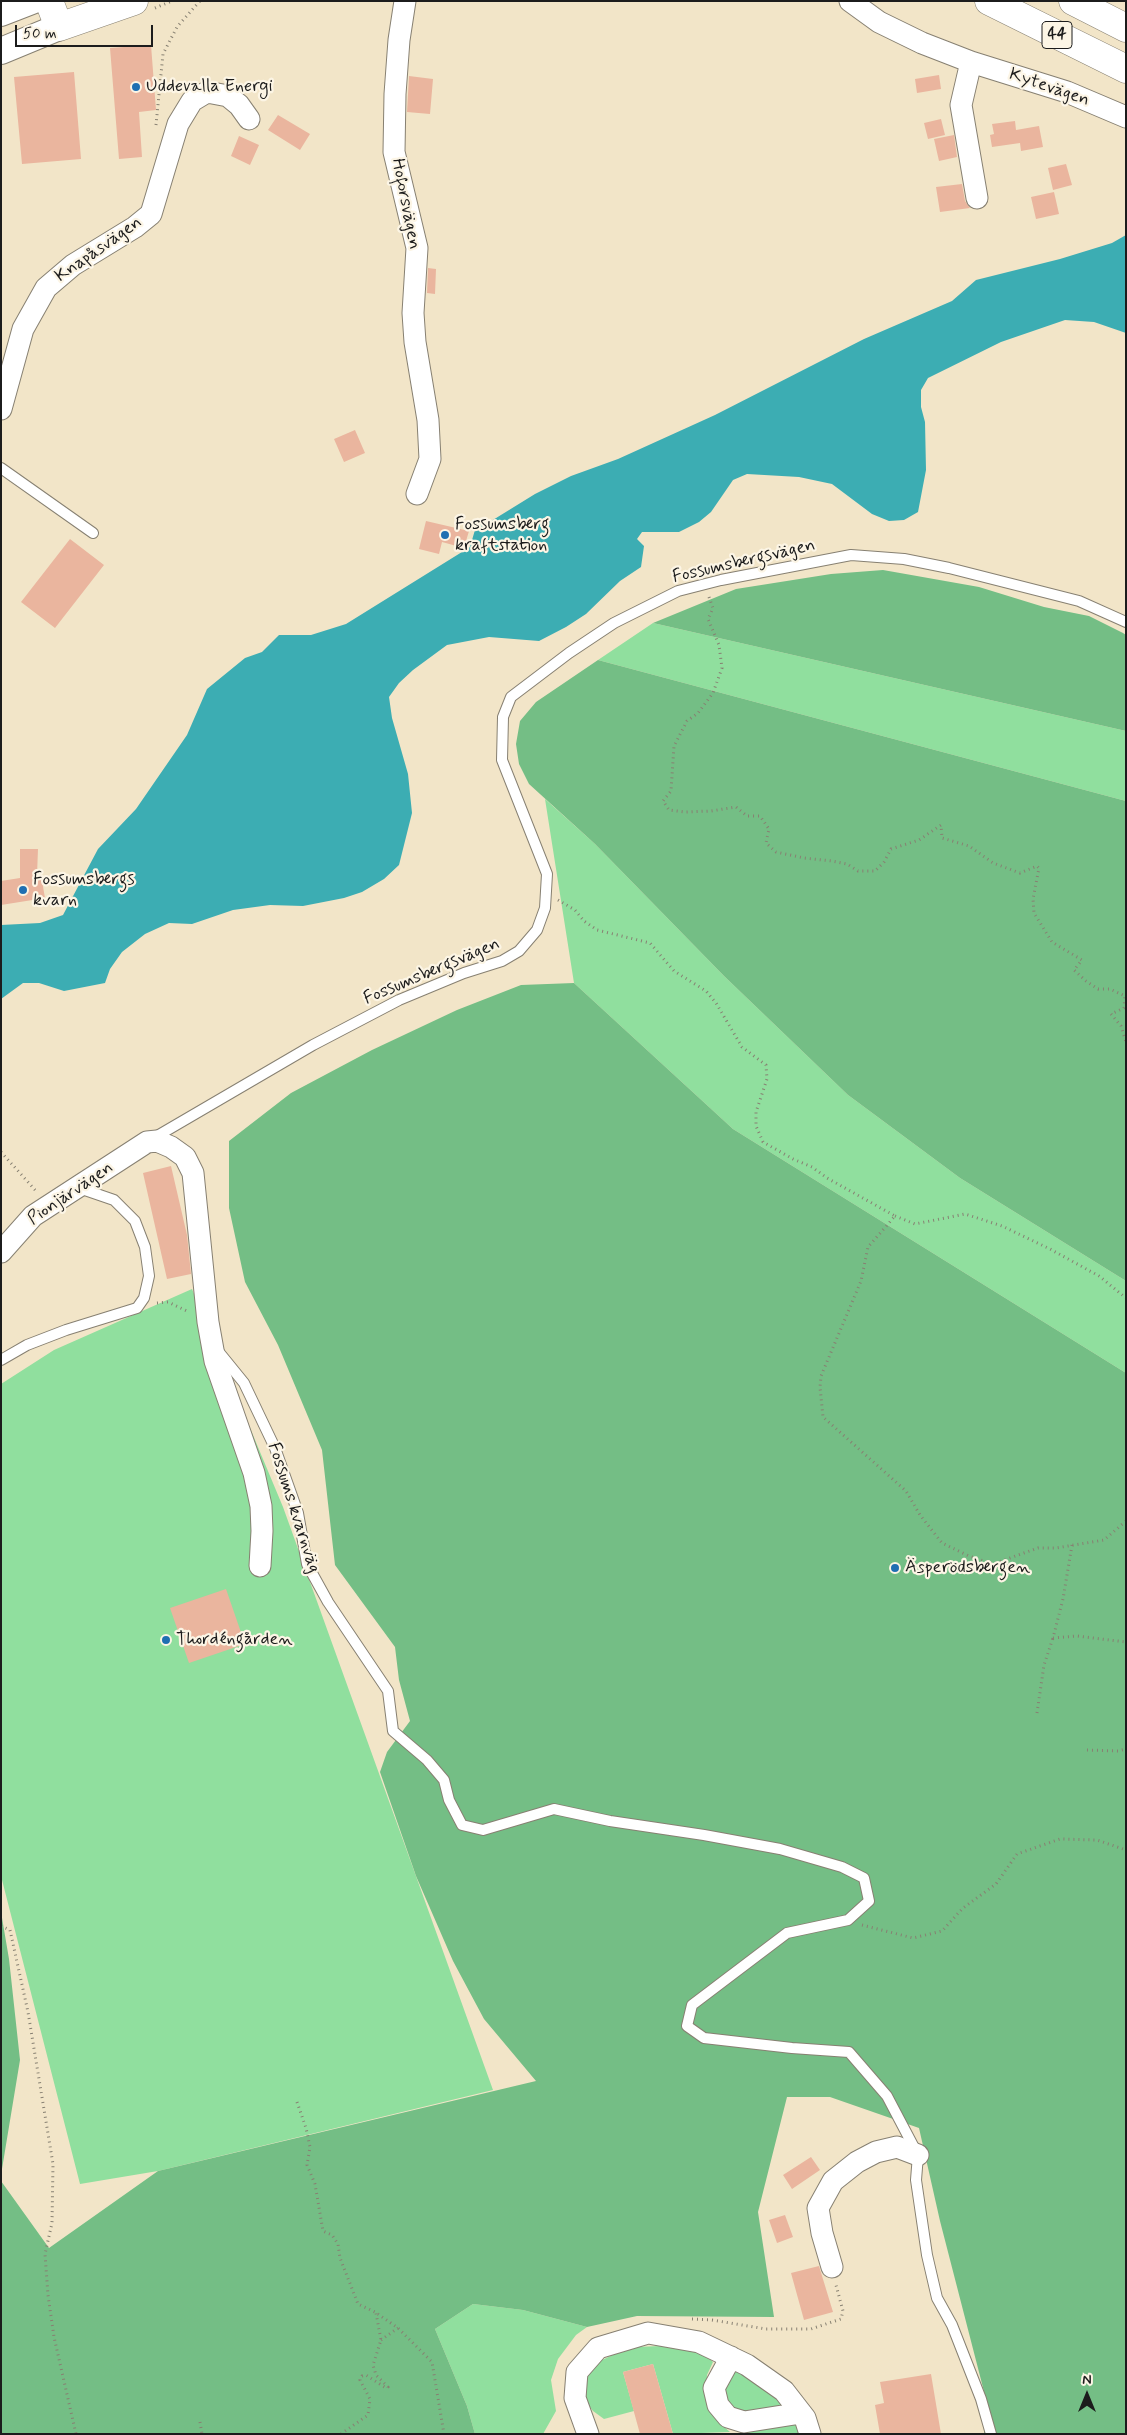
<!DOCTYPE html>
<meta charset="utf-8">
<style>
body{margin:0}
#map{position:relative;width:1127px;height:2435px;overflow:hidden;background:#f2e5c8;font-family:Mynerve,sans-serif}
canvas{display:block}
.frame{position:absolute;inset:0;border:2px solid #1c1c1c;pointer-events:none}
.north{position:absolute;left:1062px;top:2370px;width:50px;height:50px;-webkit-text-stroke:4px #fcf5e5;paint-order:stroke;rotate:0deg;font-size:14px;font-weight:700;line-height:20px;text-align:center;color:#1c1c1c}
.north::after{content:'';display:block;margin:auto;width:18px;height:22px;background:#1c1c1c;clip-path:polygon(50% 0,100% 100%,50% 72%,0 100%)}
.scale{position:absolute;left:15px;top:25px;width:138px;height:22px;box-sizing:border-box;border:2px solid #1c1c1c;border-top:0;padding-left:6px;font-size:15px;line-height:18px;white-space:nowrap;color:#1c1c1c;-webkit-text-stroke:4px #fcf5e5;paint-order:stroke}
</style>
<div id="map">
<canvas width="1127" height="2435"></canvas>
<div class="frame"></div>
<div class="north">N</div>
<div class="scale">50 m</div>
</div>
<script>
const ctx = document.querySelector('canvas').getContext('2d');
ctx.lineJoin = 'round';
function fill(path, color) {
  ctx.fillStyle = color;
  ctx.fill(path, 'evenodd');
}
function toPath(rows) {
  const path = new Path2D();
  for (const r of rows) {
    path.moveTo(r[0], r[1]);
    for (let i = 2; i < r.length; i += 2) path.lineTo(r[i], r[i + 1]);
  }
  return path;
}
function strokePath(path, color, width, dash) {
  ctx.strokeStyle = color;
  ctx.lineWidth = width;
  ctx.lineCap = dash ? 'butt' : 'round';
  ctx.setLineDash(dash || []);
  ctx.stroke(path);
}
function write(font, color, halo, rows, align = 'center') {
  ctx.font = font + ' Mynerve,sans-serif';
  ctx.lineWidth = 4.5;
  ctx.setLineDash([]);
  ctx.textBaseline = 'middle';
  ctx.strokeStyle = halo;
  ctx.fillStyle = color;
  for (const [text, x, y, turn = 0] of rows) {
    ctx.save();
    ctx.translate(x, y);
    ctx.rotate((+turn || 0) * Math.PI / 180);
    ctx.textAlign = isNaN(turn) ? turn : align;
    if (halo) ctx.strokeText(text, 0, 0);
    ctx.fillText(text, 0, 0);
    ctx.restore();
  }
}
const green = toPath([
 [653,623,1126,731,1126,801,598,660],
 [545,799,595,844,724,976,848,1095,960,1178,1126,1281,1126,1373,733,1129,574,983],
 [192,1289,283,1507,493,2090,158,2171,80,2184,1,1876,1,1384,54,1350],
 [473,2304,523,2310,587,2327,576,2335,558,2359,551,2380,556,2411,543,2434,475,2434,467,2406,435,2329],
 [661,2346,679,2347,706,2355,713,2362,707,2375,706,2394,722,2425,730,2432,673,2434,653,2364,623,2372,634,2411,604,2419,593,2411,583,2398,588,2373,602,2360,619,2352,635,2347],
 [733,2371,745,2371,791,2409,733,2412,722,2398,723,2382],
 [799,2421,805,2434,747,2434,747,2429]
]);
const forest = toPath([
 [883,570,979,587,1044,607,1089,616,1123,633,1126,635,1126,731,653,623,736,589,831,574],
 [598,660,1126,801,1126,1281,960,1178,848,1095,724,976,595,844,529,784,519,764,516,744,520,721,536,702],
 [574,983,733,1129,1126,1373,1126,2434,984,2434,988,2407,940,2221,919,2128,830,2097,787,2097,758,2212,774,2317,637,2316,587,2327,523,2310,473,2304,435,2329,467,2406,475,2434,1,2434,1,2181,49,2248,158,2171,536,2081,484,2019,453,1961,416,1876,380,1772,387,1752,410,1721,399,1680,395,1647,335,1565,322,1450,278,1345,245,1282,229,1208,229,1141,291,1093,372,1050,457,1010,521,985],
 [1,1912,9,1959,20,2060,1,2175]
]);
const water = toPath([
 [1126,235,1126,333,1094,322,1065,320,1001,342,928,378,921,390,921,407,925,422,926,470,918,512,904,520,889,521,872,514,832,484,799,477,747,474,733,480,711,512,699,522,679,532,642,532,637,539,644,546,641,567,620,581,586,614,566,627,539,641,489,637,447,645,413,670,399,683,389,697,392,718,408,774,412,813,399,865,384,879,362,892,344,898,303,906,270,905,233,910,192,924,169,923,145,934,122,952,110,969,105,983,64,991,39,983,23,983,1,999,1,925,40,923,63,915,98,849,136,809,187,735,207,689,245,658,262,652,279,635,311,635,346,624,470,547,477,523,488,523,535,494,571,476,618,459,715,415,864,339,952,301,976,280,1060,259,1112,243]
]);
const building = toPath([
 [151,45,156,110,139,112,142,157,119,159,110,48],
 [74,72,81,159,22,164,14,77],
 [939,75,941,89,917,93,915,79],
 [409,76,433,79,430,114,407,112],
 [278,115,310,134,300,150,268,130],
 [941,119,945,135,928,139,924,123],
 [1015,121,1016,130,1039,126,1043,147,1021,151,1020,143,992,147,990,135,994,134,992,124],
 [954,135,957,157,939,161,934,139],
 [239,136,259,145,250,165,231,156],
 [1066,164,1072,185,1053,190,1048,168],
 [962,184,965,201,970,208,940,212,936,187],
 [1054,192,1059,214,1036,219,1031,197],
 [428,268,436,269,435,294,427,293],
 [355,430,365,453,344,462,334,439],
 [426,521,469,531,464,548,442,542,439,554,419,549],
 [70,539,104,565,55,628,21,602],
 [20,849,38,849,37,875,41,875,45,898,1,905,1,881,20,878],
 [171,1166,187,1235,191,1274,167,1279,143,1173],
 [226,1589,245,1644,189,1663,170,1608],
 [811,2157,820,2170,792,2189,783,2175],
 [785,2215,793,2237,777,2243,769,2220],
 [819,2266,833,2312,804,2320,791,2273],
 [653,2364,673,2434,640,2434,623,2372],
 [931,2374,941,2434,880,2434,875,2405,884,2403,880,2382]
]);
const path = toPath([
 [155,8,172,1],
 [156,125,163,54,177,27,200,1],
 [709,597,713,608,708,619,719,645,722,668,713,693,698,713,687,721,674,746,671,791,663,801,669,810,685,812,711,811,736,807,747,816,760,816,769,829,766,843,776,852,804,858,832,861,847,864,858,871,875,871,884,862,891,849,919,840,941,825,942,838,969,846,993,863,1020,873,1037,866,1039,868,1033,899,1034,913,1052,942,1082,960,1074,970,1086,981,1098,989,1110,989,1125,996,1124,1008,1111,1014,1121,1026,1126,1042],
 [558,900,575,910,584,921,597,930,650,943,674,971,706,991,716,1003,742,1047,766,1065,767,1079,756,1112,756,1126,763,1142,793,1159,812,1167,827,1178,895,1216,868,1247,861,1281,821,1376,820,1387,823,1417,906,1491,920,1515,942,1543,969,1556,993,1564,1038,1548,1056,1548,1104,1540,1126,1521],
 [1,1152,37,1192],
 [895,1216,915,1224,965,1214,1002,1226,1050,1249,1099,1276,1126,1298],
 [157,1303,168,1302,189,1312],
 [1072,1545,1063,1599,1053,1638,1077,1636,1126,1642],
 [1037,1713,1044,1665,1053,1638],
 [1087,1750,1118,1751,1126,1749],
 [862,1925,913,1938,942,1931,963,1908,996,1884,1017,1854,1060,1839,1097,1840,1126,1850],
 [1,1926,10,1930,28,2012,53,2164,52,2223,45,2254,48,2295,54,2337,76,2434],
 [297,2102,306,2128,310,2147,307,2165,315,2184,323,2231,332,2235,338,2244,340,2258,358,2304,375,2312,398,2328,432,2362,444,2434],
 [692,2319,712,2320,766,2329,811,2329,841,2319,843,2311,836,2285],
 [381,2340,398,2328],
 [200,2422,202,2434],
 [341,2434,368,2415,370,2399,360,2380,362,2376,366,2375,386,2388,388,2387,376,2375,373,2365,381,2340,376,2313]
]);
const service = toPath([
 [1,468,93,533],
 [152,1139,313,1045,399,1000,464,973,502,961,519,951,537,930,545,908,547,874,502,760,503,717,511,697,569,653,614,623,678,591,721,580,851,555,904,559,949,568,1079,601,1126,622],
 [218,1351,244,1383,275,1448,298,1513,307,1564,328,1602,388,1691,393,1731,427,1760,444,1780,449,1800,462,1825,483,1830,554,1809,610,1821,704,1835,780,1849,842,1867,864,1878,869,1901,848,1920,787,1933,692,2005,687,2026,704,2038,792,2048,849,2052,887,2096,918,2155,916,2180,927,2255,937,2298,952,2325,981,2399,991,2434],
 [1,1360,27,1345,66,1330,137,1308,144,1298,149,1276,145,1247,135,1221,114,1200,79,1188]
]);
const minor = toPath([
 [405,1,399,40,395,94,394,152,417,248,413,313,415,342,428,420,430,459,417,494],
 [850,1,879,22,922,43,971,62,1067,92,1126,117],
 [971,62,961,105,977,198],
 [1,409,23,329,46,288,73,265,135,227,151,214,178,124,192,101,207,92,228,96,239,105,249,119],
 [1,1252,33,1216,147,1142,157,1141,171,1147,185,1157,193,1173,208,1322,215,1361,254,1473,261,1506,262,1531,260,1566],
 [832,2267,822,2233,818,2208,833,2181,857,2162,876,2152,897,2147,918,2155],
 [731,2357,714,2388,718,2405,728,2417,744,2422,801,2413],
 [588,2434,575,2398,577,2372,598,2348,648,2333,699,2342,747,2365,784,2391,805,2418,810,2434]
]);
const tertiary = toPath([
 [1,13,32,1],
 [1,51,59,27]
]);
const secondary = toPath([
 [49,1,59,27,134,1]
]);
const motorway = toPath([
 [989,1,1126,69],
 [1073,1,1126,28],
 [1,6,4,1]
]);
const markers = [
 [136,87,5,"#1f6fb2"],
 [445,535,5,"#1f6fb2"],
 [23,890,5,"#1f6fb2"],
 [895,1568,5,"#1f6fb2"],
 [166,1640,5,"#1f6fb2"]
];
const shields = [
 [1057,35,30]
];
const shieldNames = [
 ["44",1057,35]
];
const poiNames = [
 ["Uddevalla Energi",146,87],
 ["Fossumsberg",455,525],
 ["kraftstation",455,546],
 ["Fossumsbergs",33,880],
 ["kvarn",33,901],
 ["Äsperödsbergen",905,1568],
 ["Thordéngården",176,1640]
];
const streetNames = [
 ["Kytevägen",1049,88,19],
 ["Hoforsvägen",405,204,79],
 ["Knapåsvägen",99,250,-35],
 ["Fossumsbergsvägen",744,562,-13],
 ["Fossumsbergsvägen",432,972,-23],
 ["Pionjärvägen",71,1194,-34],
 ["Fossums kvarnväg",293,1508,72]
];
fill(green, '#90df9e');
fill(forest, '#74be85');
fill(water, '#3cadb3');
fill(building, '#eab59e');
strokePath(service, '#878072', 12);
strokePath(minor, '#878072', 23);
strokePath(tertiary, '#878072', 28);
strokePath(secondary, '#878072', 29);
strokePath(motorway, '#878072', 29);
strokePath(path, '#878072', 3, [1, 4]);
strokePath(service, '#fff', 10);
strokePath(minor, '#fff', 21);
strokePath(tertiary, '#fff', 26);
strokePath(secondary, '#fff', 28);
strokePath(motorway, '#fff', 28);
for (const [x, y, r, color] of markers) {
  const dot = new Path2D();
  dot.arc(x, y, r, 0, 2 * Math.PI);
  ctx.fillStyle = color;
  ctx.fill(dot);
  strokePath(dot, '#fcf5e5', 2);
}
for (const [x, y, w] of shields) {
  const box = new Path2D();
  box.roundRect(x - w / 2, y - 13.5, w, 27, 4);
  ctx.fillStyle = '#fcf5e5';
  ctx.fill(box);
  strokePath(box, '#1c1c1c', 1);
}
write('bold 16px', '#1c1c1c', null, shieldNames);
write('18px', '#1c1c1c', '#fcf5e5', poiNames, 'left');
write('18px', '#1c1c1c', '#fcf5e5', streetNames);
</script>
